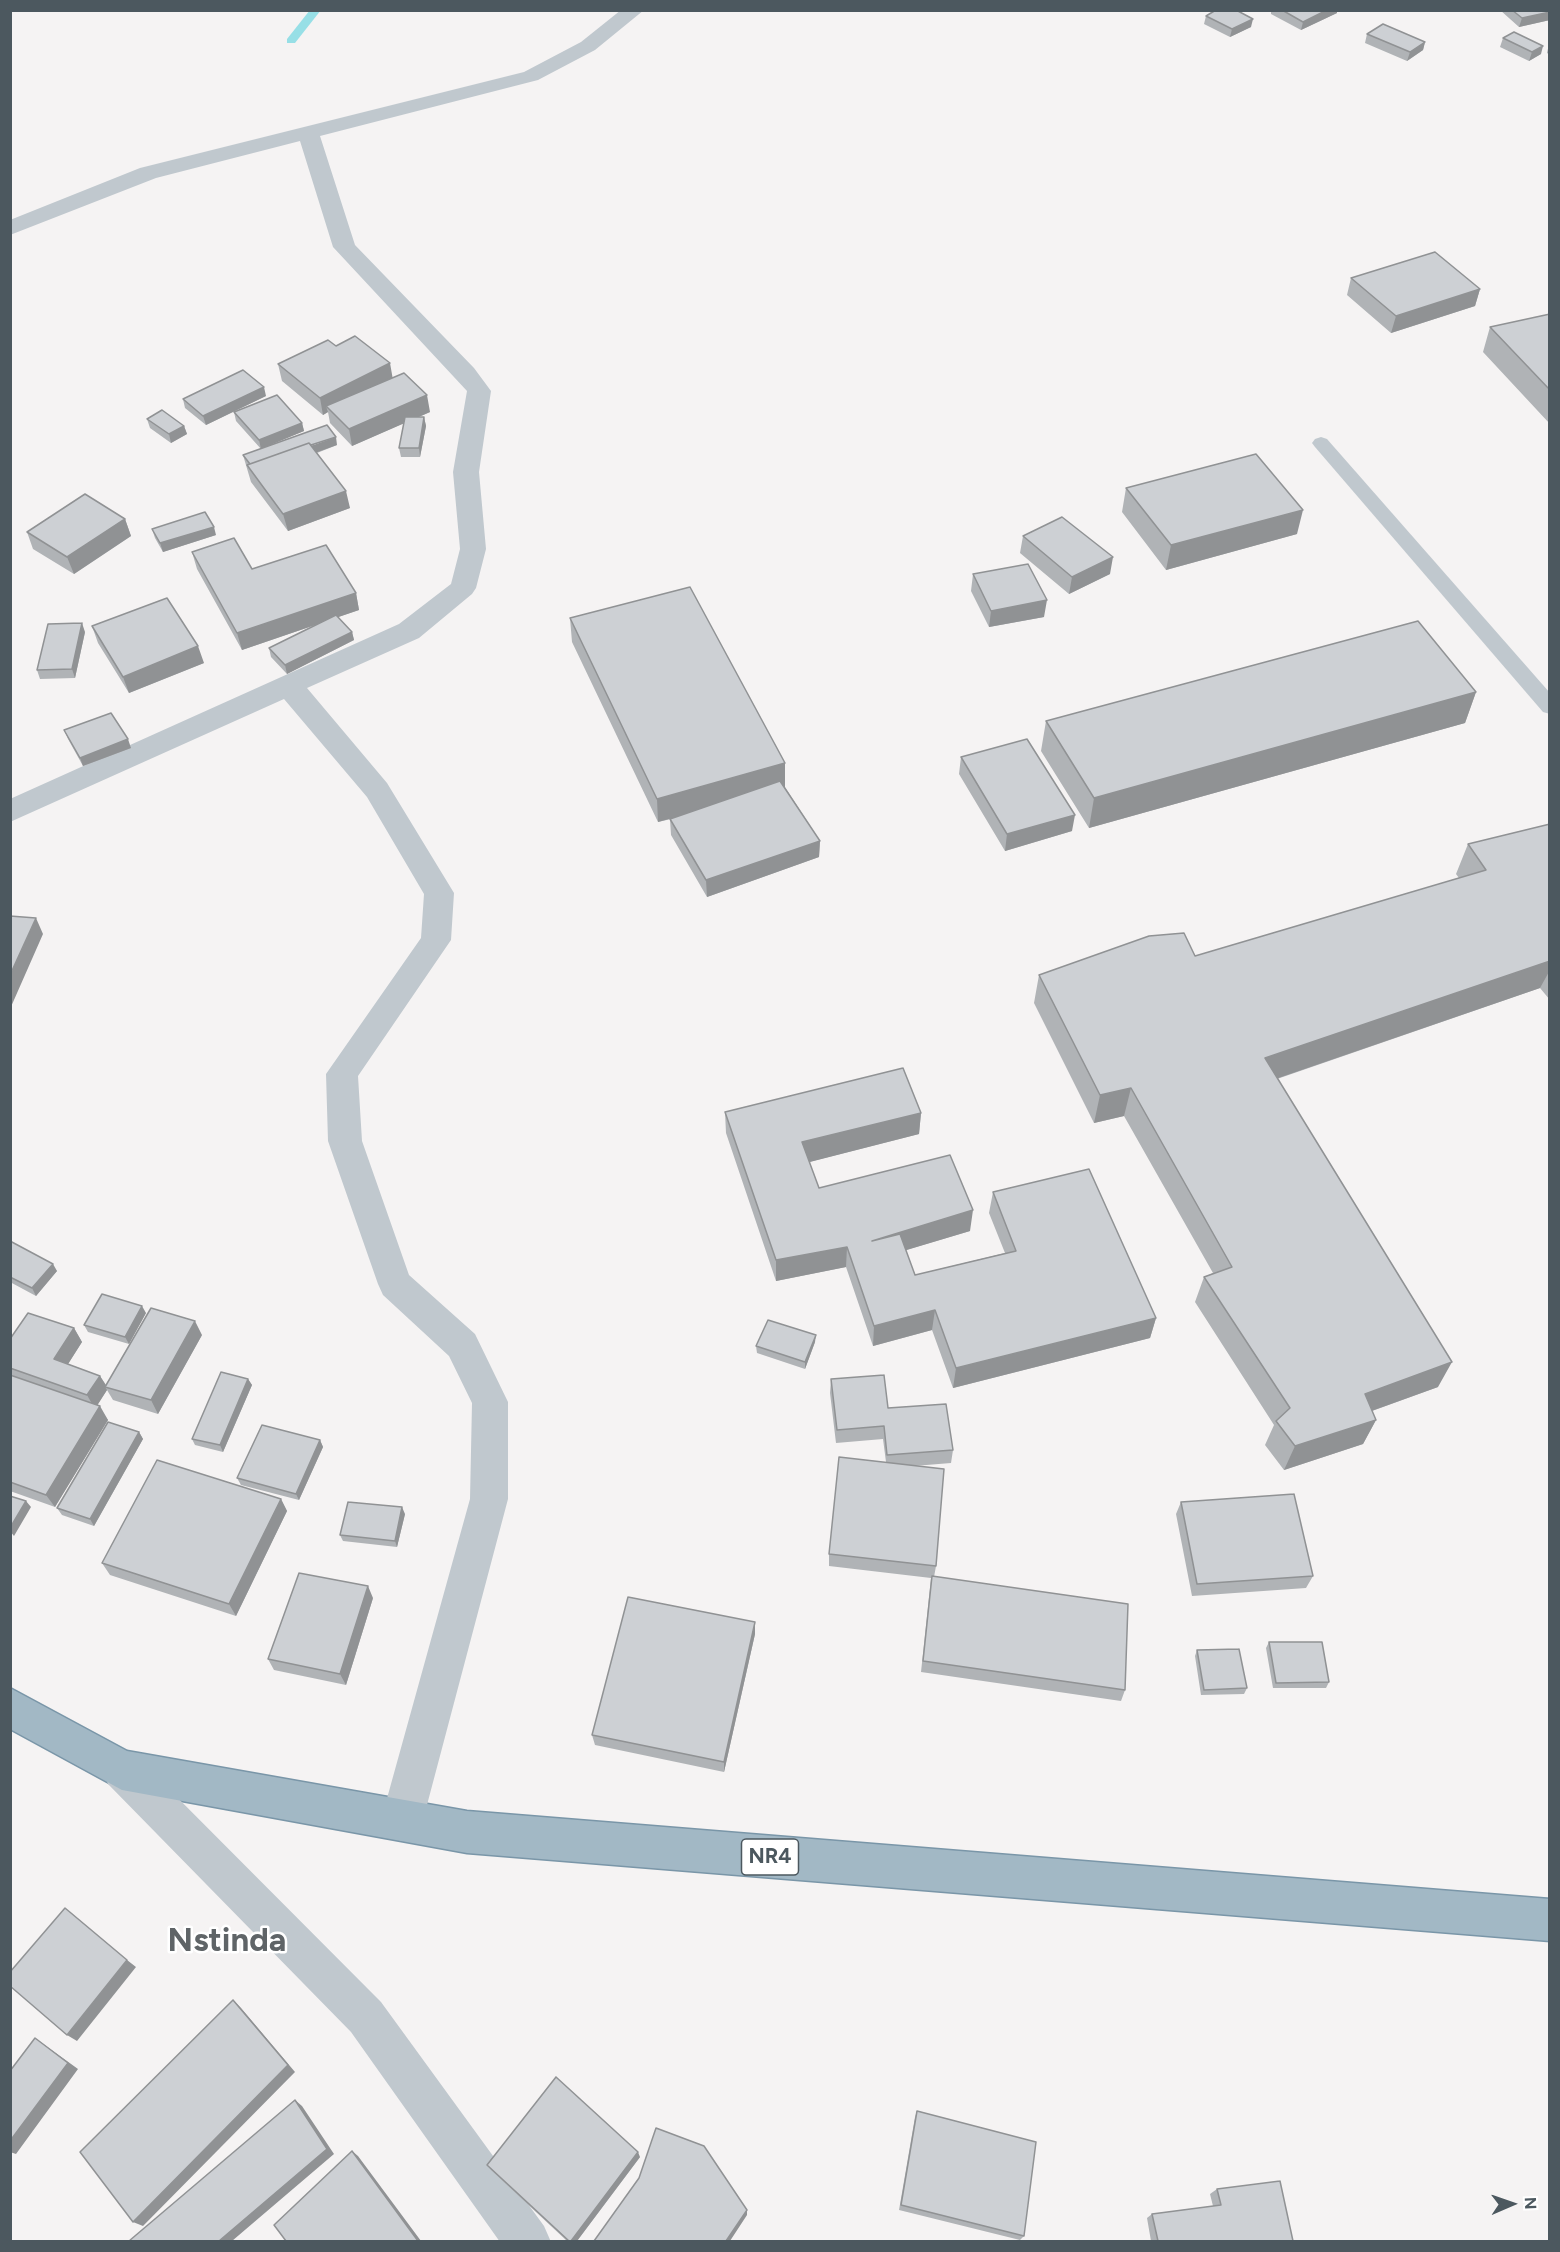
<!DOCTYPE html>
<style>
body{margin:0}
#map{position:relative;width:1560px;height:2252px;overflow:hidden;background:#f5f3f3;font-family:Figtree,sans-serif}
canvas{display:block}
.frame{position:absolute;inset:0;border:12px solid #4c585f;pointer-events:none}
.north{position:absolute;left:1482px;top:2174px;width:60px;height:60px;-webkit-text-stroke:4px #fff;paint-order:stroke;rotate:88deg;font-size:16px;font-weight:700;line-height:24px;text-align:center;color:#4c585f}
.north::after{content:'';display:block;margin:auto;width:21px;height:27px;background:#4c585f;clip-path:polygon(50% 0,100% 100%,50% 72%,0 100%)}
</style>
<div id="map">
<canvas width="1560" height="2252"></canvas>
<div class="frame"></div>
<div class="north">N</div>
</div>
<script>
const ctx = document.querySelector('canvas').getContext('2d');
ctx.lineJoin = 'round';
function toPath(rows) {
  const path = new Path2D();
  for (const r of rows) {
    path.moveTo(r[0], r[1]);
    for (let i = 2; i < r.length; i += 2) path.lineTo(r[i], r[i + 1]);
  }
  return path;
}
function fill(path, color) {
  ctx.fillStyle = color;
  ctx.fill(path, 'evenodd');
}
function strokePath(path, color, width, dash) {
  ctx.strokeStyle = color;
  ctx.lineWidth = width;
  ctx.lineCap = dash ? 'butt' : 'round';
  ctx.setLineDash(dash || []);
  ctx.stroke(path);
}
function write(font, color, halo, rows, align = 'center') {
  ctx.font = font + ' Figtree,sans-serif';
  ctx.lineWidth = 5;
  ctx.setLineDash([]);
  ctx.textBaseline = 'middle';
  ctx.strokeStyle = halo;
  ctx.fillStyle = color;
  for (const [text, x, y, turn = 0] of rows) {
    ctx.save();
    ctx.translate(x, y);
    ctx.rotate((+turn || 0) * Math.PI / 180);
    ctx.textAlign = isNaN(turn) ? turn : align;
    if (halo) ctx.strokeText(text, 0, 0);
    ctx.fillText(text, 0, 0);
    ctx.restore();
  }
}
const stream = toPath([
 [310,10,321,10,295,43,287,43,287,39,310,10]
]);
const service = toPath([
 [1321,437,1327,439,1550,693,1550,714,1543,712,1315,447,1312,443,1315,439,1321,437]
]);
const minor = toPath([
 [621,10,644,10,595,50,538,80,320,136,355,245,474,368,491,391,479,472,486,549,476,588,472,594,419,638,307,688,387,783,454,893,451,940,358,1076,362,1141,409,1275,475,1334,508,1402,508,1499,423,1820,417,1835,402,1841,387,1835,381,1820,470,1499,472,1403,449,1356,383,1295,378,1284,328,1141,326,1074,421,938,424,894,367,797,284,699,10,822,10,799,399,624,451,584,460,549,453,472,467,391,333,247,300,141,156,178,10,235,10,220,140,168,524,72,581,42,621,10],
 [122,1750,136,1756,381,2002,544,2226,551,2242,500,2242,351,2032,108,1784,102,1770,108,1756,122,1750]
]);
const trunk = toPath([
 [10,1688,127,1751,467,1811,1550,1899,1550,1941,467,1853,122,1790,10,1729,10,1688]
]);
const wall = toPath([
 [1271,10,1337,10,1337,13,1301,30,1271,14],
 [1500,10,1550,10,1550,20,1519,27],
 [1206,16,1251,27,1230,37,1204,24],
 [1367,34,1425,42,1423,50,1407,61,1365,43],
 [1503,38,1541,54,1529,61,1500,47],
 [1549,44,1550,44,1550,55,1547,53],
 [1351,278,1480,289,1475,306,1391,333,1347,295],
 [1550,314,1550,424,1483,352,1490,327],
 [336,346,393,378,430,412,419,417,424,417,426,426,420,457,401,457,399,448,404,423,352,446,330,423,328,412,323,415,282,381,278,364],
 [266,396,206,425,185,408,183,399],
 [234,412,302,423,304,431,267,446,337,445,317,453,350,508,288,531,251,482,243,455,261,449,236,421],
 [147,419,184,426,187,434,171,443,150,428],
 [1126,488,1297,534,1166,570,1122,512],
 [125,519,131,536,74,574,33,549,27,532],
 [152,529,216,535,163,552,155,538],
 [1023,536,1110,574,1069,594,1020,553],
 [192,552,252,569,356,593,359,610,338,617,352,632,354,640,287,674,271,657,269,648,318,624,242,650,197,569],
 [973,574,1044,617,989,627,971,591],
 [570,618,785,763,785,787,820,841,819,857,707,897,671,835,670,819,671,819,658,822,572,642],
 [92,626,204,663,129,693,98,643],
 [85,632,75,678,40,679,37,670],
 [1476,692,1465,723,1089,828,1041,751,1046,721],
 [64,730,131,748,83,766,68,739],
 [961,757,1072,831,1005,851,959,774],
 [1550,824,1550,1000,1540,988,1277,1079,1438,1387,1372,1411,1376,1420,1363,1444,1284,1470,1265,1445,1274,1425,1195,1302,1204,1277,1213,1273,1124,1116,1094,1123,1034,1003,1039,975,1195,956,1459,878,1456,874,1468,844],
 [725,1112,921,1113,919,1134,809,1162,819,1188,970,1231,906,1250,915,1275,1005,1253,989,1213,993,1192,1156,1318,1150,1338,953,1388,932,1330,873,1346,846,1267,776,1281,726,1133],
 [10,1241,57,1271,36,1296,10,1282],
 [146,1313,129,1344,88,1332,84,1325],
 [74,1328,82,1342,68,1364,100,1376,106,1385,202,1335,158,1414,113,1400,107,1390,97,1405,108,1420,55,1507,10,1491,10,1339],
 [815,1342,805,1369,757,1353,756,1346],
 [248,1379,252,1385,223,1452,195,1445,192,1439],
 [831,1379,888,1408,953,1450,951,1463,914,1466,936,1566,934,1577,1125,1690,1121,1701,921,1672,931,1578,829,1566,829,1554,886,1462,883,1439,836,1443,830,1393],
 [139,1432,143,1439,94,1526,62,1515,57,1508],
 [320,1440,323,1447,299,1500,241,1485,237,1478],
 [281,1499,287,1511,236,1616,110,1575,102,1563],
 [1181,1502,1313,1576,1306,1588,1192,1596,1176,1514],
 [405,1514,397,1547,343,1541,340,1535],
 [373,1598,346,1685,274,1670,268,1659],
 [755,1622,755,1634,724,1772,595,1745,592,1735],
 [1269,1642,1329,1682,1326,1688,1273,1688,1266,1648],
 [1197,1650,1247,1688,1244,1694,1201,1695,1195,1656],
 [917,2111,1024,2236,1020,2240,899,2210,915,2117],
 [640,2157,577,2241,567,2241,491,2170,487,2165],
 [1217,2189,1293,2241,1151,2241,1147,2218,1152,2214,1213,2206,1210,2194]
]);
const shadedWall = toPath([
 [1327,10,1337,10,1337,13,1301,30,1303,22],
 [1550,12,1550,20,1519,27,1522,18],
 [1253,19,1251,27,1230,37,1232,29],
 [1425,42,1423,50,1407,61,1410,52],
 [1543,46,1541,54,1529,61,1532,52],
 [1480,289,1475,306,1391,333,1396,316],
 [390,363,393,380,326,406,328,412,323,415,320,398],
 [264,387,266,396,206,425,203,416],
 [427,395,430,412,352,446,349,429],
 [424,417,426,426,420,457,419,448],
 [302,423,304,431,261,449,259,440],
 [184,426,187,434,171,443,169,434],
 [336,437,337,445,254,475,252,467],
 [346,491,350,508,288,531,283,514],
 [1303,510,1297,534,1166,570,1171,545],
 [125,519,131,536,74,574,67,557],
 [214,527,216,535,163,552,160,543],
 [1113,557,1110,574,1069,594,1072,577],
 [356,593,359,610,242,650,237,633],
 [1047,600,1044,617,989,627,991,611],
 [82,623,85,632,75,678,72,669],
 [352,632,354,640,287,674,285,665],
 [198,646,204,663,129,693,123,677],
 [1476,692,1465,723,1089,828,1094,798],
 [128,739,131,748,83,766,80,758],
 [785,763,785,787,658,822,657,799],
 [1075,815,1072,831,1005,851,1007,834],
 [820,841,819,857,707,897,706,880],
 [36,918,43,934,10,1009,10,975],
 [1550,961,1550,970,1540,988,1255,1086,1265,1058],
 [1131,1088,1124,1116,1094,1123,1100,1095],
 [921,1113,919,1134,802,1164,802,1142],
 [973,1210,970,1231,870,1261,872,1241],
 [847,1247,846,1267,776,1281,776,1260],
 [53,1264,57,1271,36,1296,32,1288],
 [142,1306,146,1313,129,1344,125,1337],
 [935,1310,932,1330,873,1346,874,1326],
 [1156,1318,1150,1338,953,1388,956,1368],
 [195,1321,202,1335,158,1414,151,1400],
 [74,1328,82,1342,63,1372,54,1359],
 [816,1335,815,1342,805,1369,805,1362],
 [1452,1362,1438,1387,1352,1418,1365,1394],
 [100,1376,107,1387,105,1387,107,1390,95,1409,87,1395],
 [248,1379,252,1385,223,1452,220,1445],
 [100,1406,108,1420,55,1507,46,1495],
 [1376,1420,1363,1444,1284,1470,1295,1446],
 [139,1432,143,1439,94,1526,90,1519],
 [320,1440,323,1447,299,1500,296,1494],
 [281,1499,287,1511,236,1616,229,1604],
 [26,1501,31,1507,14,1536,10,1531,10,1528],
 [402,1507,405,1514,397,1547,395,1541],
 [368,1586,373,1598,346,1685,340,1674],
 [755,1622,755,1634,724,1772,724,1762],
 [127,1960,136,1967,77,2041,67,2035],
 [233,2000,241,2008,295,2072,143,2226,133,2222],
 [35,2038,78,2069,16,2154,10,2152,10,2141],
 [295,2100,302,2106,334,2154,232,2241,219,2241],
 [352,2151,358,2156,421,2241,418,2241],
 [638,2152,640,2157,577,2241,571,2241],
 [747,2210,747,2215,730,2241,726,2241]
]);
const building = toPath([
 [1216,10,1236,10,1253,19,1232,29,1206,16,1216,10],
 [1282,10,1327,10,1303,22,1282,10],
 [1512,10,1550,10,1550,12,1522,18,1512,10],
 [1383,24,1425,42,1410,52,1367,34,1383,24],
 [1514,32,1543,46,1532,52,1503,38,1514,32],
 [1435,252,1480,289,1396,316,1351,278,1435,252],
 [1550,314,1550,390,1490,327,1550,314],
 [355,336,390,363,320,398,278,364,328,340,336,346,355,336],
 [243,370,264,387,203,416,183,399,243,370],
 [404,373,427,395,349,429,326,406,404,373],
 [277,395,302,423,259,440,234,412,277,395],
 [162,410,184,426,169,434,147,419,162,410],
 [405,417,424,417,419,448,399,448,405,417],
 [327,425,336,437,311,445,309,443,250,464,243,455,327,425],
 [309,443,346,491,283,514,247,465,309,443],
 [1256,454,1303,510,1171,545,1126,488,1256,454],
 [85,494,125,519,67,557,27,532,85,494],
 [205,512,214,527,160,543,152,529,205,512],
 [1062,517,1113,557,1072,577,1023,536,1062,517],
 [234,538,252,569,326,545,356,593,237,633,192,552,234,538],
 [1028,564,1047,600,991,611,973,574,1028,564],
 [690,587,785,763,657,799,570,618,690,587],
 [167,598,198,646,123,677,92,626,167,598],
 [336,615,352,632,285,665,269,648,336,615],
 [1418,621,1476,692,1094,798,1046,721,1418,621],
 [82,623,72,669,37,670,48,624,82,623],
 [111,713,128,739,80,758,64,730,111,713],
 [1027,739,1075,815,1007,834,961,757,1027,739],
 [780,781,820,841,706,880,670,819,780,781],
 [1550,824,1550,961,1265,1058,1452,1362,1365,1394,1376,1420,1295,1446,1276,1421,1290,1408,1204,1277,1232,1267,1131,1088,1100,1095,1039,975,1149,936,1184,933,1195,956,1486,870,1468,844,1550,824],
 [10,916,36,918,10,975,10,916],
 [903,1068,921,1113,802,1142,819,1188,950,1155,973,1210,872,1241,900,1234,915,1275,1016,1251,993,1192,1089,1169,1156,1318,956,1368,935,1310,874,1326,847,1247,776,1260,725,1112,903,1068],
 [10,1241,53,1264,32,1288,10,1277,10,1241],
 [102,1294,142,1306,125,1337,84,1325,102,1294],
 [151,1308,195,1321,151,1400,105,1387,151,1308],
 [28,1313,74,1328,54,1359,100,1376,87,1395,10,1368,10,1339,28,1313],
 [768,1320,816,1335,805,1362,756,1346,768,1320],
 [221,1372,248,1379,220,1445,192,1439,221,1372],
 [10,1375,100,1406,46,1495,10,1482,10,1375],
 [884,1375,888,1408,946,1404,953,1450,887,1455,884,1426,837,1430,831,1379,884,1375],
 [108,1422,139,1432,90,1519,57,1508,108,1422],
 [262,1425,320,1440,296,1494,237,1478,262,1425],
 [839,1457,944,1469,936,1566,829,1554,839,1457],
 [157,1460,281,1499,229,1604,102,1563,157,1460],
 [1294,1494,1313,1576,1197,1584,1181,1502,1294,1494],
 [10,1496,26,1501,10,1528,10,1496],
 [348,1502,402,1507,395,1541,340,1535,348,1502],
 [299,1573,368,1586,340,1674,268,1659,299,1573],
 [932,1576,1128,1604,1125,1690,923,1661,932,1576],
 [628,1597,755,1622,724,1762,592,1735,628,1597],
 [1269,1642,1322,1642,1329,1682,1276,1683,1269,1642],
 [1239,1649,1247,1688,1204,1690,1197,1650,1239,1649],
 [65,1908,127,1960,67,2035,10,1986,10,1972,65,1908],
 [233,2000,288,2065,133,2222,80,2152,233,2000],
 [35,2038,68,2063,10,2141,10,2071,35,2038],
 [556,2077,638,2152,571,2241,569,2241,487,2165,556,2077],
 [295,2100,327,2149,219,2241,129,2241,295,2100],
 [917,2111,1036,2142,1024,2236,901,2205,917,2111],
 [656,2128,704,2146,747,2210,726,2241,594,2241,639,2178,656,2128],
 [352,2151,418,2241,286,2241,274,2225,352,2151],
 [1280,2181,1293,2241,1158,2241,1152,2214,1221,2205,1217,2189,1280,2181]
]);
const shields = [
 [770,1857,57]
];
const shieldNames = [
 ["NR4",770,1857]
];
const nearDistrictnames = [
 ["Nstinda",227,1941]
];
fill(stream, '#97dfe6');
strokePath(trunk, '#7a96a8', 3);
fill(service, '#c0c8ce');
fill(minor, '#c0c8ce');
fill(trunk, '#a2b8c5');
fill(wall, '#b0b3b6');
fill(shadedWall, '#909294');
fill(building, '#cdd0d4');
strokePath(building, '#909294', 1.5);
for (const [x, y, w] of shields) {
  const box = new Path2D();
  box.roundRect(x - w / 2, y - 18, w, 36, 4.5);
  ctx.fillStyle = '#fff';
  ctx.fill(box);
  strokePath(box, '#4c585f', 1.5);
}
write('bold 21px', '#4c585f', null, shieldNames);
write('bold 33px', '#5f6467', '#fff', nearDistrictnames);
</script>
